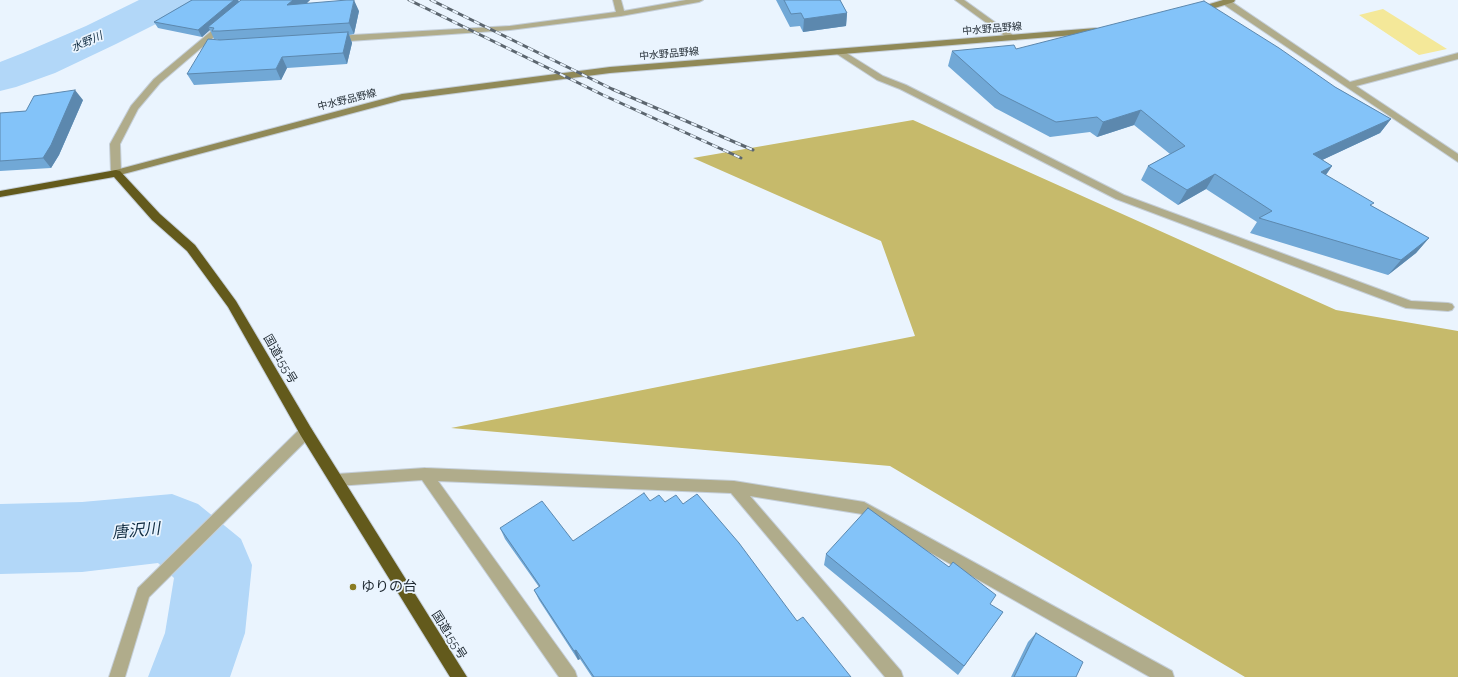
<!DOCTYPE html>
<meta charset="utf-8">
<style>
body{margin:0}
canvas{display:block;background:#eaf4fe}
</style>
<canvas width="1458" height="677"></canvas>
<script>
const ctx = document.querySelector('canvas').getContext('2d');
ctx.lineJoin = 'round';
function fill(path, color) {
  ctx.fillStyle = color;
  ctx.fill(path, 'evenodd');
}
function toPath(rows) {
  const path = new Path2D();
  for (const r of rows) {
    path.moveTo(r[0], r[1]);
    for (let i = 2; i < r.length; i += 2) path.lineTo(r[i], r[i + 1]);
  }
  return path;
}
function strokePath(path, color, width, dash) {
  ctx.strokeStyle = color;
  ctx.lineWidth = width;
  ctx.lineCap = dash ? 'butt' : 'round';
  ctx.setLineDash(dash || []);
  ctx.stroke(path);
}
function write(font, color, halo, rows, align = 'center') {
  ctx.font = font + ' Raleway,"Noto Sans JP",sans-serif';
  ctx.lineWidth = 3.5;
  ctx.setLineDash([]);
  ctx.textBaseline = 'middle';
  ctx.strokeStyle = halo;
  ctx.fillStyle = color;
  for (const [text, x, y, turn = 0] of rows) {
    ctx.save();
    ctx.translate(x, y);
    ctx.rotate((+turn || 0) * Math.PI / 180);
    ctx.textAlign = isNaN(turn) ? turn : align;
    if (halo) ctx.strokeText(text, 0, 0);
    ctx.fillText(text, 0, 0);
    ctx.restore();
  }
}
const green = toPath([
 [1383,9,1447,49,1419,55,1359,15]
]);
const forest = toPath([
 [913,120,1336,310,1458,331,1458,677,1245,677,890,466,451,428,915,336,881,241,693,158]
]);
const river = toPath([
 [139,0,192,0,186,9,116,44,55,73,16,87,0,91,0,62,23,53,86,26,139,0],
 [172,494,198,504,241,539,252,565,245,633,230,677,148,677,165,633,174,578,158,563,82,572,0,574,0,504,82,502,172,494]
]);
const lane = toPath([
 [955,0,964,0,1017,38,1016,40,1010,40,955,0]
]);
const street = toPath([
 [613,0,621,0,624,11,686,0,703,0,699,2,621,16,510,30,335,42,331,39,335,36,510,26,616,12,613,0],
 [1223,0,1229,0,1350,82,1458,53,1458,59,1356,86,1458,154,1458,162,1223,4,1223,0],
 [221,23,227,23,228,25,160,83,138,109,120,144,121,173,120,175,112,175,111,173,110,144,131,106,154,79,221,23],
 [840,49,883,76,906,85,1124,195,1411,301,1448,303,1452,304,1454,307,1452,310,1448,311,1406,308,1116,199,900,89,877,80,837,54,836,52,840,49],
 [306,426,311,428,313,432,311,436,149,597,125,677,109,677,138,588,301,428,306,426],
 [425,468,734,481,864,502,1172,671,1174,677,1150,677,862,514,750,496,901,671,903,677,885,677,731,493,438,481,575,671,577,677,559,677,422,480,337,486,332,484,330,480,332,476,337,474,425,468]
]);
const secondary = toPath([
 [1223,0,1235,0,1234,2,1199,13,1196,13,1192,11,1193,9,1223,0],
 [1096,28,1100,31,1099,33,610,73,402,100,116,176,111,173,112,171,402,94,610,67,1096,28]
]);
const highway = toPath([
 [116,170,120,171,160,214,195,245,236,301,311,428,467,677,450,677,301,436,228,307,187,251,152,220,114,177,0,197,0,191,116,170]
]);
const rail = toPath([
 [409,0,603,95,741,158],
 [431,0,612,89,753,150]
]);
const wall = toPath([
 [192,0,238,0,239,1,241,0,310,0,306,4,359,11,354,34,349,35,352,43,347,64,287,68,281,80,194,85,187,74,218,40,217,39,214,39,210,30,202,37,158,28,154,22],
 [776,0,840,0,847,13,846,26,803,32,800,26,790,27],
 [1016,49,1335,87,1391,119,1380,133,1322,160,1332,166,1326,175,1372,206,1429,238,1416,253,1388,275,1250,233,1257,222,1206,189,1178,205,1141,180,1148,166,1170,154,1134,125,1097,137,1090,132,1050,137,995,108,948,66,952,51],
 [83,100,59,155,51,168,0,171,0,113,26,111],
 [650,501,683,504,851,677,592,677,580,659,578,660,539,600,534,590,539,587,505,539,500,528,573,541],
 [826,554,990,605,1003,612,958,675,824,565],
 [1036,633,1076,677,1011,677,1028,642]
]);
const shadedWall = toPath([
 [234,0,238,0,240,4,208,27,210,30,202,37,198,30],
 [293,0,310,0,292,17,287,5],
 [354,0,359,11,354,34,349,23],
 [847,13,846,26,803,32,804,19],
 [348,32,352,43,347,64,343,53],
 [282,57,287,68,281,80,276,69],
 [75,90,83,100,59,155,51,168,43,158],
 [1141,110,1134,125,1097,137,1103,122],
 [1391,119,1380,133,1303,169,1313,154],
 [1332,166,1322,180,1321,172],
 [1215,174,1206,189,1178,205,1187,190],
 [1429,238,1416,253,1388,275,1401,260],
 [576,650,580,659,578,660,574,651]
]);
const building = toPath([
 [192,0,234,0,198,30,154,22,192,0],
 [241,0,293,0,287,5,347,0,354,0,349,23,220,31,212,31,214,28,208,27,241,0],
 [784,0,840,0,847,13,804,19,801,13,791,14,784,0],
 [1204,1,1279,48,1335,87,1391,119,1313,154,1332,166,1321,172,1374,203,1370,205,1429,238,1401,260,1259,218,1272,211,1215,174,1187,190,1148,166,1185,146,1141,110,1103,122,1097,117,1056,122,1000,94,952,51,1014,45,1016,49,1204,1],
 [348,32,343,53,282,57,276,69,187,74,208,39,220,40,348,32],
 [75,90,51,145,43,158,0,161,0,113,26,111,34,96,75,90],
 [644,493,650,501,659,495,665,502,676,495,683,504,697,494,739,543,797,621,803,617,851,677,594,677,576,650,574,651,534,590,540,586,500,528,542,501,573,541,644,493],
 [868,508,949,567,953,562,996,595,990,604,1003,612,964,666,826,554,868,508],
 [1036,633,1083,662,1076,677,1014,677,1036,633]
]);
const markers = [
 [353,587,4,"#8a7c22"]
];
const farStreetnames = [
 ["中水野品野線",992,29,-5],
 ["中水野品野線",669,54,-5],
 ["中水野品野線",347,100,-14]
];
const farWaternames = [
 ["水野川",87,42,-24]
];
const streetNames = [
 ["国道155号",280,359,60],
 ["国道155号",449,635,58]
];
const nearPoinames = [
 ["ゆりの台",361,587]
];
const nearWaternames = [
 ["唐沢川",136,531,-5]
];
fill(green, '#f4e899');
fill(forest, '#c6ba6b');
fill(river, '#b2d7f8');
strokePath(lane, '#c5cfd9', 2);
strokePath(street, '#c5cfd9', 2);
strokePath(secondary, '#c5cfd9', 2);
strokePath(highway, '#c5cfd9', 2);
fill(lane, '#b0ac8b');
fill(street, '#b0ac8b');
fill(secondary, '#908957');
fill(highway, '#635a1c');
strokePath(rail, '#5c666f', 3);
strokePath(rail, '#eaf4fe', 2, [6]);
fill(wall, '#71a8d6');
fill(shadedWall, '#5c88ae');
fill(building, '#83c3f9');
strokePath(building, '#5c88ae', 1);
for (const [x, y, r, color] of markers) {
  const dot = new Path2D();
  dot.arc(x, y, r, 0, 2 * Math.PI);
  ctx.fillStyle = color;
  ctx.fill(dot);
  strokePath(dot, '#eaf4fe', 1.5);
}
write('10px', '#1d272f', '#eaf4fe', farStreetnames);
write('italic 11px', '#102c42', '#eaf4fe', farWaternames);
write('12px', '#1d272f', '#eaf4fe', streetNames);
write('14px', '#1d272f', '#eaf4fe', nearPoinames, 'left');
write('italic 16px', '#102c42', '#eaf4fe', nearWaternames);
</script>
